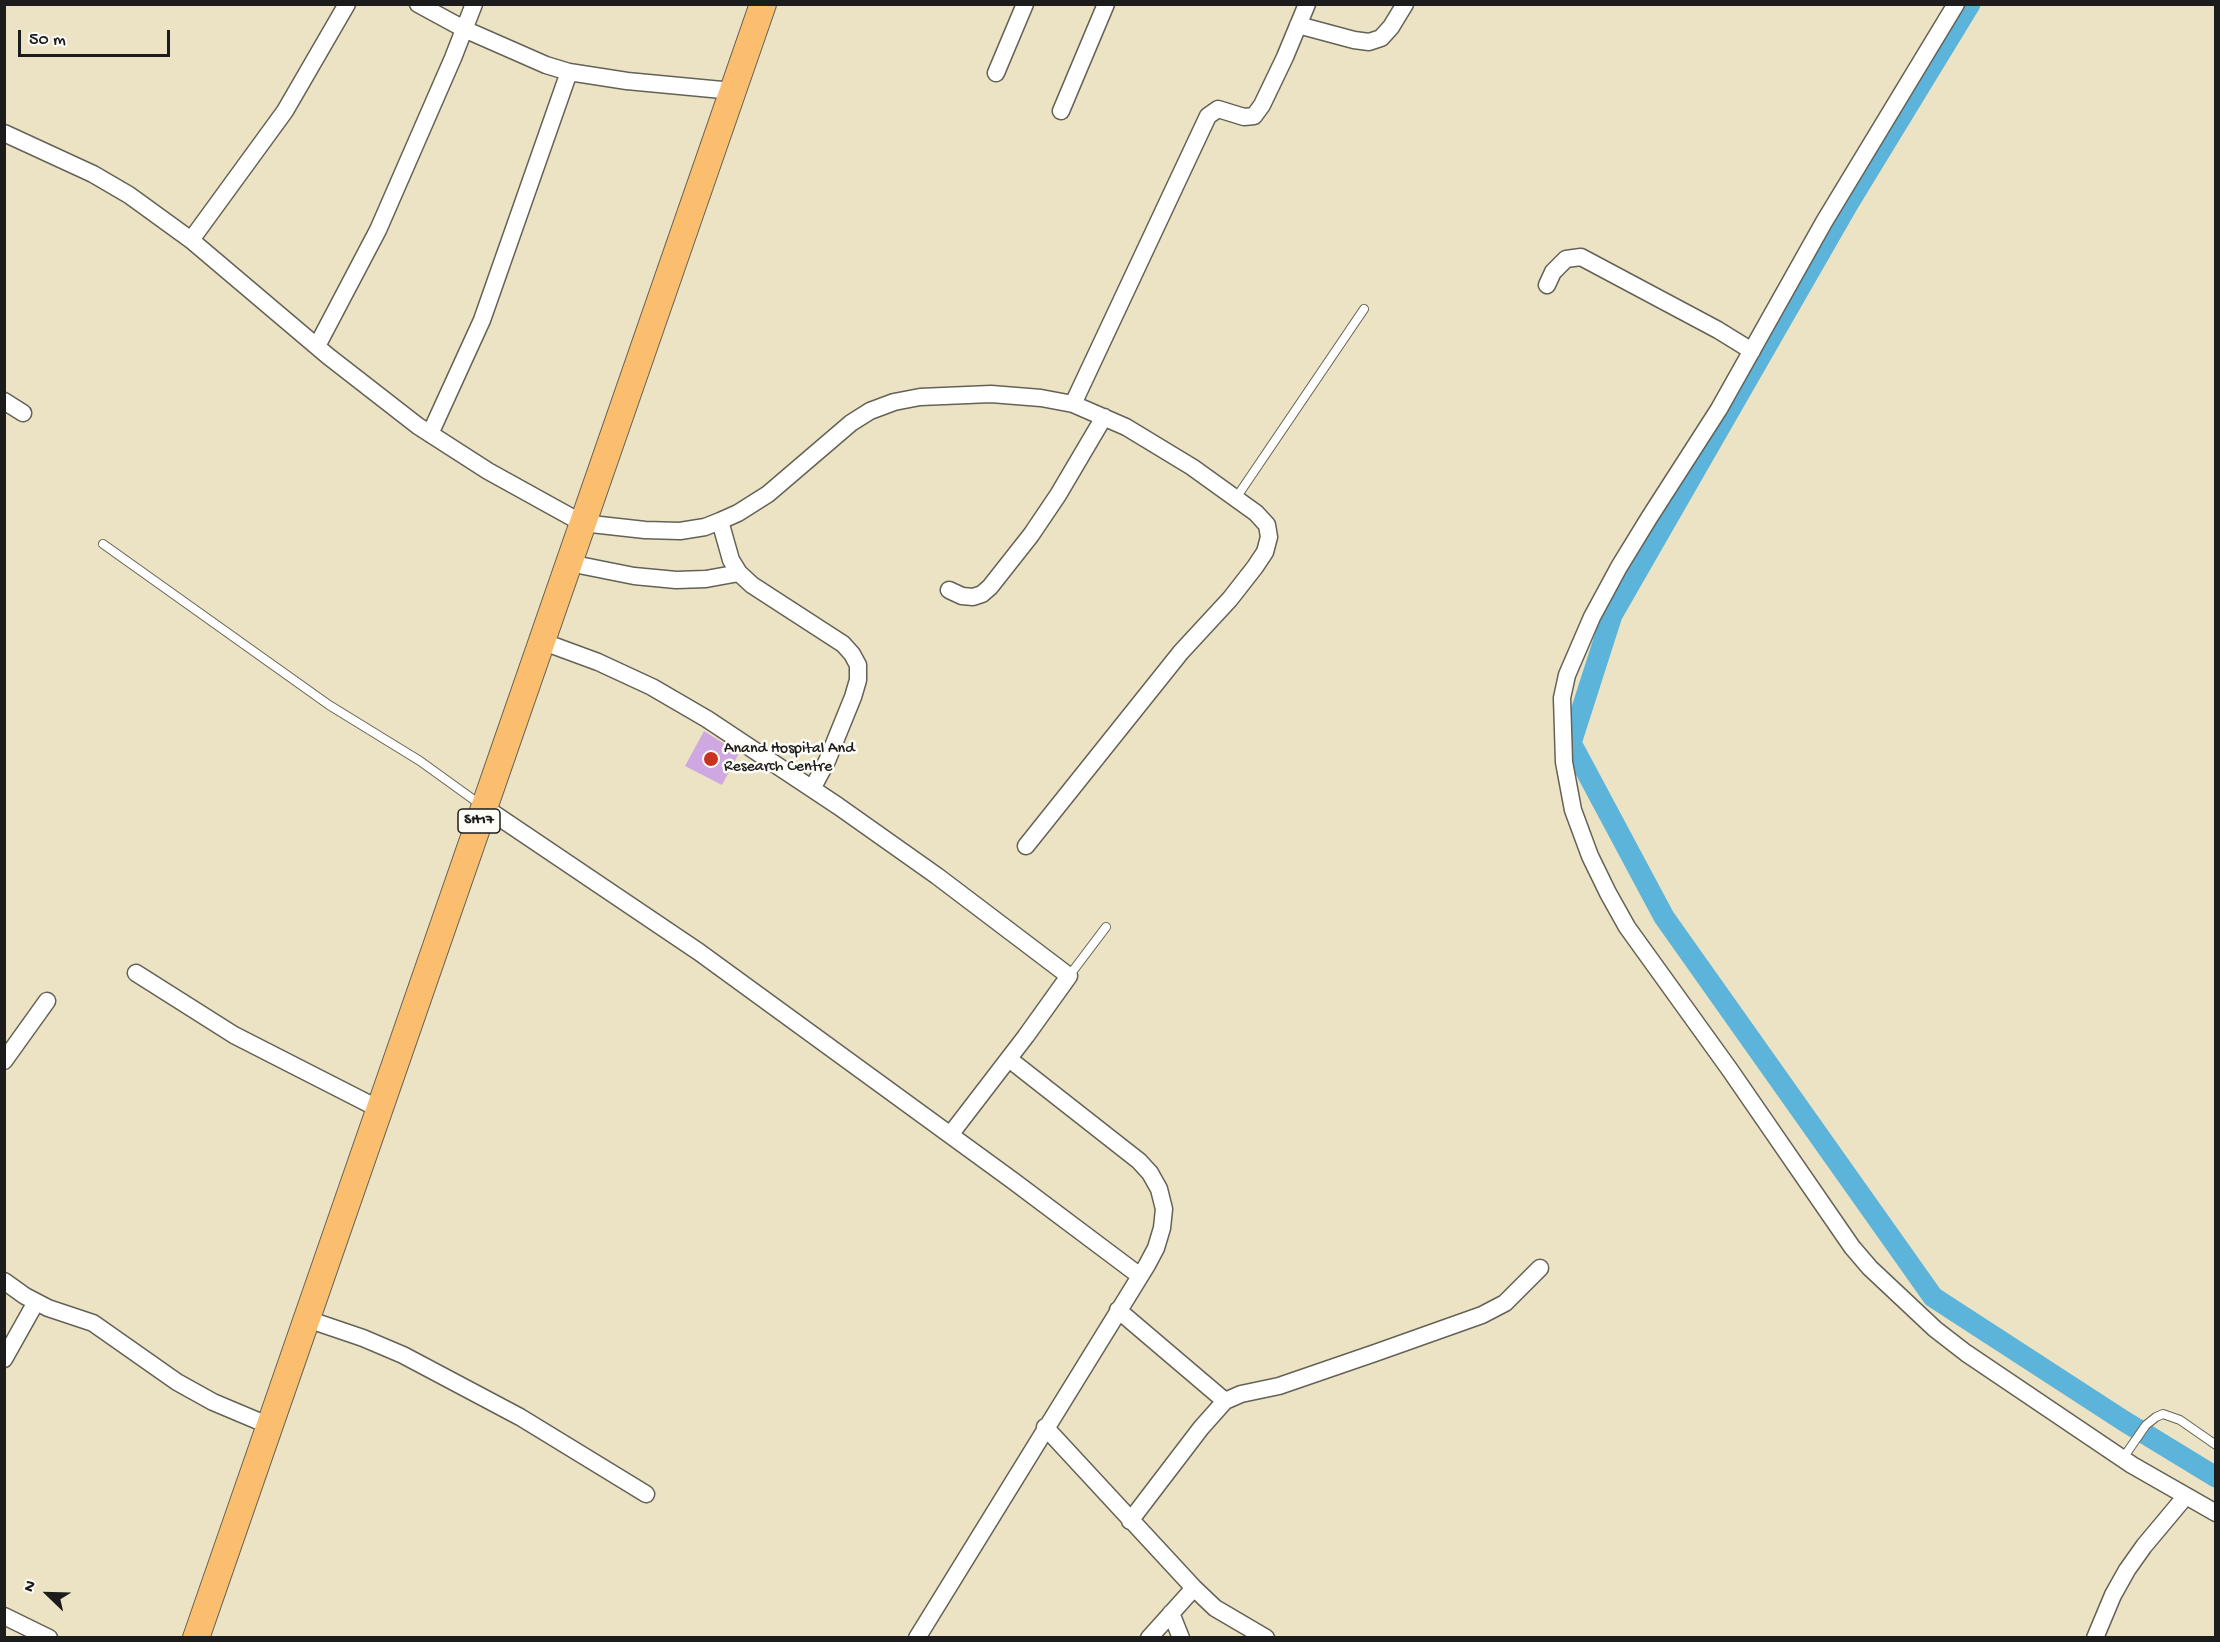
<!DOCTYPE html>
<style>
body{margin:0}
#map{position:relative;width:2220px;height:1642px;overflow:hidden;background:#ebe3c3;font-family:"Gochi Hand",sans-serif}
canvas{display:block}
.frame{position:absolute;inset:0;border:6px solid #1c1c1c;pointer-events:none}
.north{position:absolute;left:18px;top:1564px;width:60px;height:60px;-webkit-text-stroke:4px #fdfcf7;paint-order:stroke;rotate:293deg;font-size:16px;font-weight:700;line-height:24px;text-align:center;color:#1c1c1c}
.north::after{content:'';display:block;margin:auto;width:21px;height:27px;background:#1c1c1c;clip-path:polygon(50% 0,100% 100%,50% 72%,0 100%)}
.scale{position:absolute;left:18px;top:30px;width:152px;height:27px;box-sizing:border-box;border:3px solid #1c1c1c;border-top:0;padding-left:8px;font-size:18px;line-height:21px;white-space:nowrap;color:#1c1c1c;-webkit-text-stroke:4px #fdfcf7;paint-order:stroke}
</style>
<div id="map">
<canvas width="2220" height="1642"></canvas>
<div class="frame"></div>
<div class="north">N</div>
<div class="scale">50 m</div>
</div>
<script>
const ctx = document.querySelector('canvas').getContext('2d');
ctx.lineJoin = 'round';
function toPath(rows) {
  const path = new Path2D();
  for (const r of rows) {
    path.moveTo(r[0], r[1]);
    for (let i = 2; i < r.length; i += 2) path.lineTo(r[i], r[i + 1]);
  }
  return path;
}
function strokePath(path, color, width, dash) {
  ctx.strokeStyle = color;
  ctx.lineWidth = width;
  ctx.lineCap = dash ? 'butt' : 'round';
  ctx.setLineDash(dash || []);
  ctx.stroke(path);
}
function fill(path, color) {
  ctx.fillStyle = color;
  ctx.fill(path, 'evenodd');
}
function write(font, color, halo, rows, align = 'center') {
  ctx.font = font + ' "Gochi Hand",sans-serif';
  ctx.lineWidth = 5;
  ctx.setLineDash([]);
  ctx.textBaseline = 'middle';
  ctx.strokeStyle = halo;
  ctx.fillStyle = color;
  for (const [text, x, y, turn = 0] of rows) {
    ctx.save();
    ctx.translate(x, y);
    ctx.rotate((+turn || 0) * Math.PI / 180);
    ctx.textAlign = isNaN(turn) ? turn : align;
    if (halo) ctx.strokeText(text, 0, 0);
    ctx.fillText(text, 0, 0);
    ctx.restore();
  }
}
const canal = toPath([
 [1970,4,1848,204,1612,615,1571,743,1664,917,1933,1297,2124,1421,2216,1477]
]);
const building = toPath([
 [704,731,739,753,722,785,685,766]
]);
const service = toPath([
 [1236,498,1364,309],
 [103,544,329,705,420,761,481,805],
 [1069,976,1106,927],
 [2123,1458,2146,1425,2156,1417,2163,1414,2180,1420,2216,1445]
]);
const minor = toPath([
 [418,4,464,29,546,65,569,72,627,81,733,91],
 [1956,4,1824,222,1719,409,1649,518,1619,567,1592,617,1567,675,1562,698,1564,762,1573,810,1590,856,1608,893,1627,927,1730,1070,1852,1247,1870,1268,1935,1329,1966,1353,2132,1465,2216,1513],
 [1298,25,1354,40,1369,42,1381,38,1391,27,1405,4],
 [996,73,1025,4],
 [1061,111,1106,4],
 [4,133,93,174,129,195,191,240,328,356,418,426,488,471,582,523,645,530,680,531,705,527,720,521,738,513,768,494,851,423,870,411,894,402,920,397,991,394,1041,398,1073,404,1126,427,1192,467,1256,513,1267,525,1269,537,1265,552,1255,567,1230,599,1181,652,1026,846],
 [191,240,285,111,347,4],
 [1547,285,1553,272,1566,259,1581,257,1718,330,1752,351],
 [317,346,378,230,453,58,474,4],
 [4,401,23,413],
 [1073,404,1208,116,1218,109,1244,117,1254,116,1262,105,1285,57,1307,4],
 [430,434,482,320,569,72],
 [720,521,731,560,739,573,752,585,843,644,852,654,858,665,858,680,853,697,827,761,812,789],
 [569,563,634,576,676,580,706,579,739,573],
 [949,590,962,596,973,597,982,594,990,587,1031,535,1058,495,1104,417],
 [541,641,598,662,652,687,707,719,838,806,937,876,1069,976,1026,1036,950,1135],
 [484,807,699,952,1012,1180,1140,1276],
 [136,973,234,1035,379,1109],
 [4,1061,47,1001],
 [4,1281,25,1296,48,1308,93,1323,177,1382,213,1402,270,1426],
 [1118,1310,1225,1401],
 [307,1319,363,1338,403,1355,520,1417,646,1494],
 [4,1359,36,1302],
 [1045,1427,1194,1588,1215,1608,1266,1638],
 [1130,1521,1201,1428,1225,1401,1241,1394,1279,1386,1375,1353,1482,1315,1505,1303,1540,1268],
 [1171,1613,1181,1638],
 [4,1616,49,1638],
 [917,1638,1147,1265,1156,1248,1162,1228,1164,1209,1159,1189,1150,1173,1139,1161,1009,1059],
 [1149,1638,1194,1588],
 [2095,1638,2113,1595,2127,1570,2144,1546,2185,1497]
]);
const primary = toPath([
 [196,1638,763,4]
]);
const markers = [
 [711,759,8,"#c8321e"]
];
const shields = [
 [479,821,42]
];
const shieldNames = [
 ["SH17",479,821]
];
const poiNames = [
 ["Anand Hospital And",724,750],
 ["Research Centre",724,768]
];
strokePath(canal, '#5db4da', 21);
fill(building, '#cfa8e2');
strokePath(service, '#646256', 10);
strokePath(minor, '#646256', 19);
strokePath(primary, '#646256', 28);
strokePath(service, '#fff', 8);
strokePath(minor, '#fff', 16);
strokePath(primary, '#fbbe6e', 26);
for (const [x, y, r, color] of markers) {
  const dot = new Path2D();
  dot.arc(x, y, r, 0, 2 * Math.PI);
  ctx.fillStyle = color;
  ctx.fill(dot);
  strokePath(dot, '#fdfcf7', 2);
}
for (const [x, y, w] of shields) {
  const box = new Path2D();
  box.roundRect(x - w / 2, y - 12, w, 24, 4.5);
  ctx.fillStyle = '#fdfcf7';
  ctx.fill(box);
  strokePath(box, '#1c1c1c', 1.5);
}
write('bold 15px', '#1c1c1c', null, shieldNames);
write('16px', '#1c1c1c', '#fdfcf7', poiNames, 'left');
</script>
